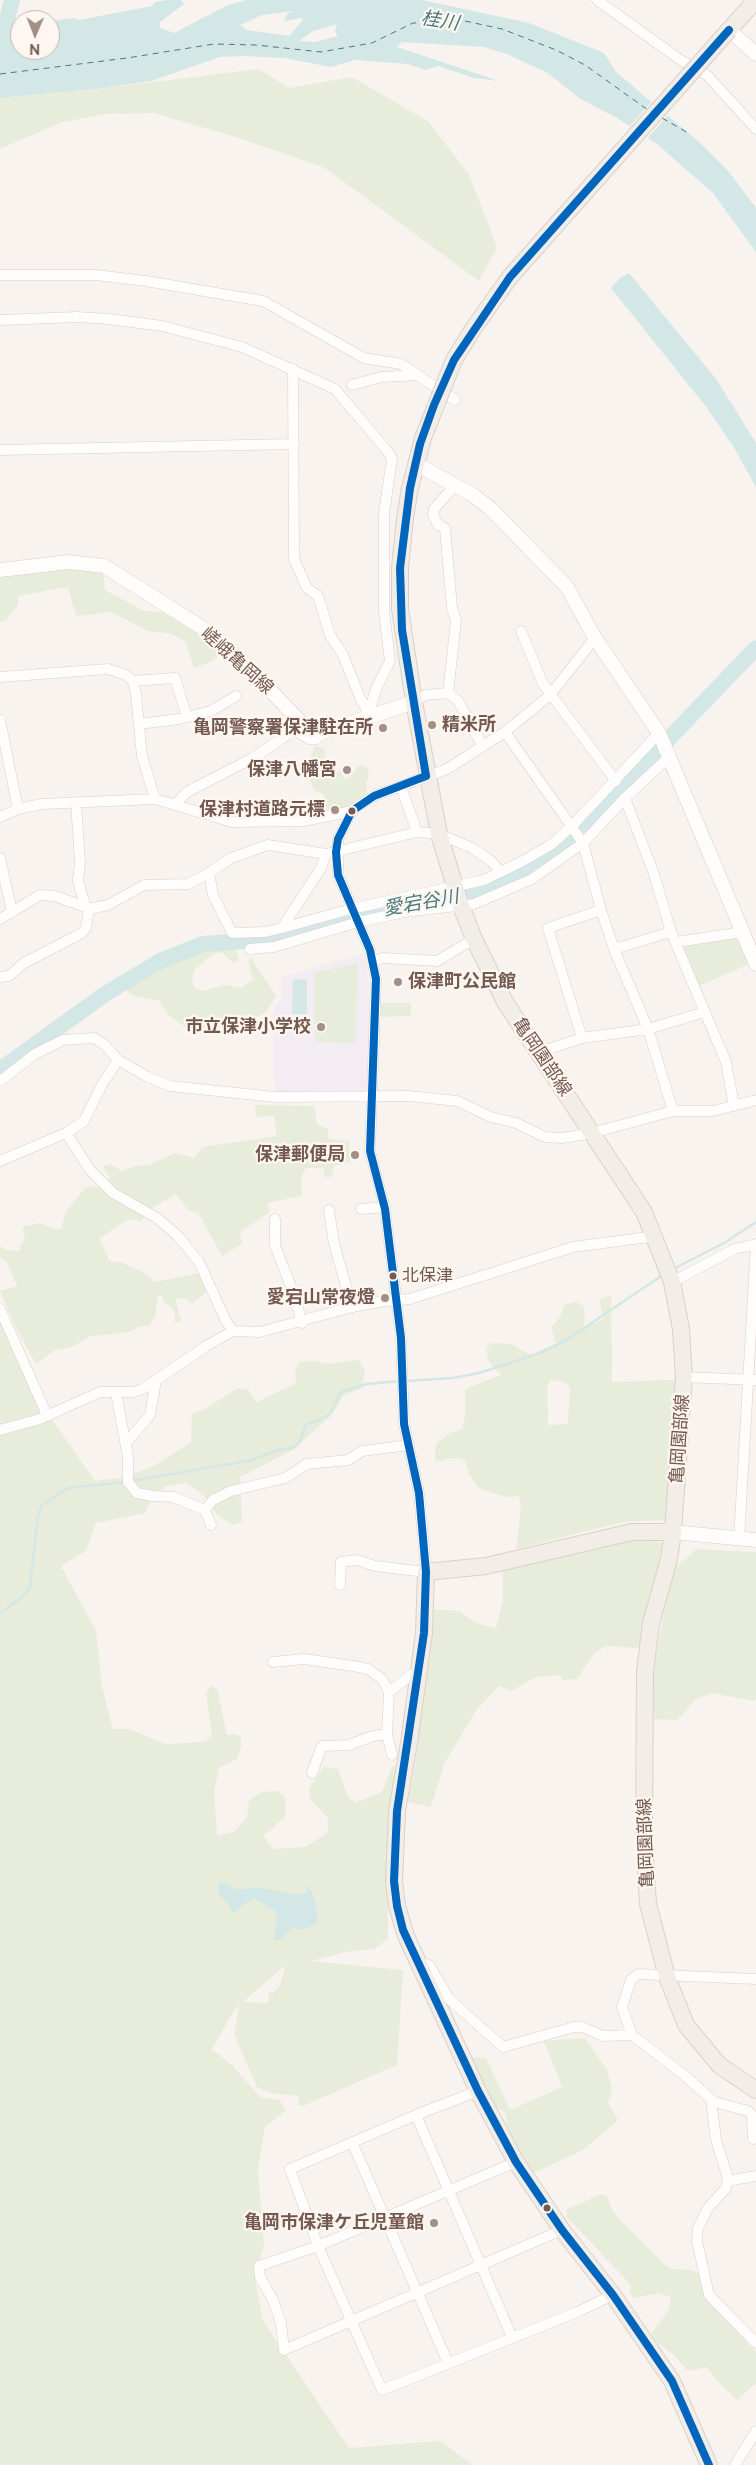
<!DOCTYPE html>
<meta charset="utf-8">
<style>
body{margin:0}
#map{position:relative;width:756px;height:2465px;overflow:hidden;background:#f8f3ee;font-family:Raleway,sans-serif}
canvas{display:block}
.north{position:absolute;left:10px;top:10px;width:50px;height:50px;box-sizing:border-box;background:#fef7f1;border:1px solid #c7b8b1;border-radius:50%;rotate:181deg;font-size:14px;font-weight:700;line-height:20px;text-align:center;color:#745950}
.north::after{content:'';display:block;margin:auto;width:18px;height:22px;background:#a28f87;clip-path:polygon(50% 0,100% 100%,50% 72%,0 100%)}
</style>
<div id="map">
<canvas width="756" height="2465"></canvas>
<div class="north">N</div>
</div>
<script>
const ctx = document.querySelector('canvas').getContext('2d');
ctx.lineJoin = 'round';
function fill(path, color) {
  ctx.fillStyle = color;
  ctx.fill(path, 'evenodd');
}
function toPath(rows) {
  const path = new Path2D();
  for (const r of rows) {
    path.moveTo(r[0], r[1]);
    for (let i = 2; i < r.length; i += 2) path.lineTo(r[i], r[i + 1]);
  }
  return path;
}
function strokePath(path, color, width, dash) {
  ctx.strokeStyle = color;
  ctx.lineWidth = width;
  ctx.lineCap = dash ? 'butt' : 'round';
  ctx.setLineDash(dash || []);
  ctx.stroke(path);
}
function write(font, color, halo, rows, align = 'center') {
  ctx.font = font + ' Raleway,"Noto Sans JP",sans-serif';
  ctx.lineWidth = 4.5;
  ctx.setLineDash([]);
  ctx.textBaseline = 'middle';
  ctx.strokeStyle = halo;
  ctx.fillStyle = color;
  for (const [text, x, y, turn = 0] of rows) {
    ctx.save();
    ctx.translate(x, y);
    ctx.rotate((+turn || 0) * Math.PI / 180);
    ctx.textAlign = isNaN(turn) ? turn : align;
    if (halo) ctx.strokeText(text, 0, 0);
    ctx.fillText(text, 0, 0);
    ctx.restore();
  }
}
const education = toPath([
 [364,953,369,982,369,1046,366,1095,276,1093,273,1067,274,1008,282,998,282,977]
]);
const green = toPath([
 [259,69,289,88,352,77,429,122,469,175,497,247,479,281,325,168,239,138,154,113,107,114,62,122,0,149,0,98,105,88],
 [66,568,103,572,105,590,144,611,163,612,214,643,221,651,213,661,194,668,186,643,180,638,168,633,148,631,111,612,76,616,68,587,18,596,18,605,5,621,0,622,0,579,3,576],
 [315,745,325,749,326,755,323,761,326,771,340,771,345,780,350,777,358,766,361,765,368,769,369,777,366,783,367,793,364,799,345,807,320,813,324,797,323,794,314,790,306,770],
 [733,937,738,940,749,964,699,986,684,951,686,945],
 [232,944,239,957,237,962,233,963,222,952,212,955,194,970,192,983,196,989,203,991,224,985,241,988,253,980,249,965,250,956,276,996,265,1013,236,1027,210,1023,187,1028,168,1015,160,1001,134,996,126,990,184,955],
 [358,963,355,1043,315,1042,314,973],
 [381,1003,411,1003,411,1016,381,1017],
 [255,1105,314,1106,317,1124,328,1129,328,1139,349,1141,351,1162,334,1166,332,1177,325,1177,323,1168,306,1168,301,1177,302,1196,267,1203,270,1212,240,1232,242,1244,222,1256,198,1213,188,1210,176,1194,152,1208,141,1221,128,1219,99,1239,110,1261,123,1263,147,1274,155,1282,200,1273,209,1290,192,1304,187,1299,175,1298,181,1321,175,1323,175,1314,171,1307,165,1304,161,1295,158,1296,155,1316,149,1326,139,1326,131,1332,91,1336,72,1347,55,1350,36,1364,15,1326,0,1291,17,1286,7,1262,0,1257,0,1246,6,1250,20,1251,20,1245,25,1240,22,1227,41,1223,54,1229,61,1229,66,1211,84,1189,90,1186,102,1189,110,1178,103,1166,110,1164,122,1171,135,1166,149,1165,175,1153,194,1158,203,1147,277,1136,274,1116,256,1117],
 [611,1295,612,1382,675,1380,670,1505,664,1520,623,1522,516,1549,521,1509,519,1496,506,1497,480,1489,469,1474,465,1461,459,1458,446,1459,441,1462,435,1460,435,1448,438,1442,450,1433,462,1429,465,1416,465,1389,501,1375,488,1360,486,1347,492,1343,511,1344,534,1357,538,1351,556,1344,551,1328,560,1317,564,1305,576,1302,583,1305,585,1311,584,1326,603,1320,600,1300],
 [551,1380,564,1382,570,1387,568,1424,548,1425,547,1386],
 [0,1315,34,1394,95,1481,125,1477,154,1466,191,1442,192,1414,203,1410,238,1388,248,1390,257,1402,296,1383,295,1372,299,1362,314,1361,328,1364,359,1360,365,1372,362,1388,343,1396,332,1415,291,1451,240,1477,242,1522,233,1525,218,1516,203,1495,186,1483,166,1486,154,1496,145,1513,96,1523,86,1551,61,1566,96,1631,102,1687,113,1729,130,1729,165,1744,205,1742,212,1736,206,1692,212,1686,217,1689,227,1735,236,1734,241,1738,241,1746,237,1759,219,1768,214,1791,217,1836,234,1832,247,1817,249,1801,261,1792,277,1791,284,1796,286,1810,284,1818,263,1836,273,1849,306,1847,328,1832,328,1818,310,1799,309,1788,324,1767,338,1769,348,1797,356,1803,382,1792,392,1766,396,1767,387,1862,388,1939,374,1949,346,1952,311,1961,403,1970,397,2065,303,2106,298,2105,299,2096,271,2093,257,2087,234,2034,239,2006,234,2010,212,2049,233,2066,260,2097,280,2100,285,2111,265,2127,258,2169,264,2244,255,2279,263,2321,349,2448,440,2441,473,2465,0,2465],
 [283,1967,285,1967,280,1985,273,1993,269,1992,268,2003,243,2002],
 [636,1539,663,1543,642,1645,636,1648,609,1646,602,1648,592,1656,577,1679,563,1680,559,1675,536,1677,511,1691,499,1686,477,1709,444,1764,431,1807,408,1802,417,1754,420,1696,431,1609,459,1611,476,1623,496,1628,503,1600,503,1570,544,1561,591,1545],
 [696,1549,756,1552,756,1699,754,1701,711,1693,696,1699,677,1720,651,1719,652,1675,671,1572],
 [585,2038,607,2070,612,2090,608,2103,618,2120,583,2150,534,2173,507,2133,506,2114,492,2103,469,2057,486,2058,510,2110,562,2087,544,2041],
 [602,2194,608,2197,612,2210,622,2222,666,2266,672,2269,693,2270,699,2274,710,2302,756,2352,756,2383,737,2400,718,2382,707,2367,688,2371,674,2355,653,2339,652,2333,669,2310,671,2297,658,2293,633,2298,630,2292,631,2285,566,2216,567,2209]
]);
const water = toPath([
 [11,0,6,17,10,26,20,25,20,50,50,50,50,21,74,18,79,20,152,6,155,2,167,0,181,0,184,4,160,22,160,28,174,33,228,5,247,0,422,0,529,23,604,53,616,72,699,142,729,172,756,208,756,252,713,193,657,144,617,118,579,98,548,73,507,54,484,47,402,42,397,47,499,81,474,78,439,66,425,70,408,64,355,60,331,67,284,58,245,56,220,57,151,81,105,88,0,98,0,22,4,22],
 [293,11,287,14,284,21,302,18,303,20,289,36,247,30,240,25,262,15],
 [337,24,335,31,338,36,315,42,299,41,313,31],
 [629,273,716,379,756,443,756,487,733,446,707,408,611,288,619,279],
 [293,979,307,980,307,1014,292,1014],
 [222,1882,235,1889,262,1888,296,1895,306,1893,309,1886,316,1904,318,1920,315,1925,299,1930,294,1927,280,1940,273,1940,277,1921,275,1911,255,1899,243,1905,233,1914,227,1902,218,1893,219,1884]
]);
const pier = toPath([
 [653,100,670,113,646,140,628,128]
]);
const stream = toPath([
 [673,1269,724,1243,756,1222],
 [406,1381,453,1378,479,1373,540,1353,565,1341,664,1274],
 [132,1481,252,1460,278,1450,293,1448,299,1443,306,1425,326,1417,331,1412,341,1392,366,1384,401,1381],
 [0,1613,20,1599,30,1588,38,1517,42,1505,68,1488,125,1482]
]);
const river = toPath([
 [0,46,12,0],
 [0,1070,105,994,160,961,203,944,274,939,388,908,474,894,505,882,564,845,583,828,756,648]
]);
const ferry = toPath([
 [0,74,127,58,214,44,256,45,321,52,372,43,413,23,465,21,502,29,556,50,585,65,648,110],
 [662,118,690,134]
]);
const street = toPath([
 [597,0,682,61,707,75,756,129],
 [0,275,96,275,146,281,263,301,364,358,401,364,455,400],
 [0,320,77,317,109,319,162,326,242,347,335,389,389,453,392,459,384,513,384,611,390,661,376,689,367,719],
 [293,369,294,559,307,588,318,596,330,635,343,655,361,700,366,708,367,718],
 [352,385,381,377,418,375],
 [0,450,294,444],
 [521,631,543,684,616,781],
 [0,677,108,669,126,675,133,681,136,694,142,756,155,799],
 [133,681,175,678,187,717],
 [448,693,456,621,452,608,445,528,438,525,433,515,434,509,456,484],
 [414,702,425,695,448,693,458,701,482,745],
 [0,720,18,809],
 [139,724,179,719,211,711,236,696],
 [505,732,583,843,601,910,614,949,648,1029,673,1111],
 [401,787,417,832],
 [625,798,654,874,671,932,726,1062,734,1106],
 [76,802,80,863,78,881,85,905],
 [174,805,187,792,253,758,294,730,309,739,317,739,321,733],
 [0,817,18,809,42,804,155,799,232,822,304,821,352,811],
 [0,858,12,912],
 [209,873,213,895,232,933,265,932,282,928,321,868,326,854],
 [89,909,108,905,144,885,188,884,209,873,231,858,268,845,326,854,417,832,439,834,472,848,491,861,501,872],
 [0,919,40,895,55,896,88,908],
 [282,928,351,909,484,880,523,861,552,844,572,826,659,733],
 [677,942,742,932],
 [250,949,274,947,358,922,404,912,474,904,532,879,583,843,625,798,669,757],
 [614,949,671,932],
 [373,961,383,958,437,961,474,939],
 [0,977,9,976,24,963,82,933,86,928,89,909],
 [582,1038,548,928,601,910],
 [539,1052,582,1038,648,1029,705,1012],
 [0,1081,35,1054,63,1040,94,1038,105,1045,118,1060,148,1077,170,1086,275,1097,409,1096,457,1101,491,1117,516,1123,545,1137,562,1138,592,1133,673,1111,713,1111,756,1100],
 [66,1133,90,1170,113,1193,157,1218,178,1236,199,1262,226,1321,233,1331],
 [0,1161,66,1133,84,1121,103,1083,118,1060],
 [361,1209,385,1207],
 [329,1210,334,1244,352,1307],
 [275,1219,275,1246,294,1294,302,1323],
 [672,1282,735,1249,756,1244],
 [0,1309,47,1415],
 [684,1377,756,1380],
 [116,1393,128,1457,128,1482,137,1493,153,1496,173,1497,205,1510,211,1525],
 [0,1430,40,1419,100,1392,133,1392,143,1389,206,1346,233,1331,260,1332,352,1307,384,1301,410,1299,573,1247,656,1236],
 [126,1443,150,1415,156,1381],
 [205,1510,213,1500,231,1491,285,1478,307,1464,348,1460,362,1451,409,1445],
 [739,1539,756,1244],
 [340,1585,341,1562,357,1560,375,1566,426,1572,419,1493,404,1424,401,1338,385,1209,370,1151,376,979,370,950,338,875,338,839,352,811,357,807,374,796,447,769,505,732,550,695,595,638],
 [273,1662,304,1659,353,1666,368,1669,382,1679,389,1692,387,1734,392,1755],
 [389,1692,419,1669],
 [312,1773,322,1746,349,1745,373,1736,387,1734],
 [419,1962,429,1965,449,1999,503,2047,574,2027,582,2027,603,2036,632,2035],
 [756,1979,638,1974,631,1980,622,2007,632,2035,684,2075,711,2099,716,2140,728,2178,726,2188,708,2208,698,2228,697,2241,709,2295,756,2343],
 [478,2091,416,2115,290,2169,318,2246,382,2390,577,2312,613,2295],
 [711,2101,748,2111,752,2115,753,2139],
 [416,2115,512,2337],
 [352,2142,448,2363],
 [516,2162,318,2246,259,2266,260,2277,273,2300,281,2323,284,2350,562,2230],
 [727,2181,756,2176],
 [735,2465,756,2431]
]);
const secondary = toPath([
 [729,30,756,54],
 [416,464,473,495,491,509,567,587,595,638,659,733,756,964],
 [0,570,69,562,104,566,209,632,253,672,306,728,321,733,414,702],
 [673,1532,756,1540]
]);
const primary = toPath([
 [729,30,756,0],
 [423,438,410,488,405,518,400,568,400,609,414,702,439,834,461,906,474,939,505,1002,644,1212,672,1282,681,1329,684,1377,673,1532,669,1559,651,1623,645,1671,644,1837,648,1904,667,1977,686,2025,719,2065,756,2090],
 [673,1532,632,1532,486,1566,426,1572,424,1633,409,1743,397,1811,394,1881,397,1906,406,1936,478,2091,516,2162,562,2230,613,2295,672,2381,709,2465]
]);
const primaryBridge = toPath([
 [423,438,454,360,473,329,510,277,729,30]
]);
const bus1 = toPath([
 [426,776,374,796,352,811,338,839,336,852,338,875,370,950,376,979,370,1151,385,1209,401,1338,404,1424,419,1493,426,1572,424,1633,397,1811,394,1881,397,1906,403,1930,478,2091,516,2162,562,2230,613,2295,672,2381,709,2465],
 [426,776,402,630,400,568,410,488,420,444,434,405,454,360,510,277,729,30]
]);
const markers = [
 [432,725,5,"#a28f87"],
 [383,728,5,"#a28f87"],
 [347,770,5,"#a28f87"],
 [335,810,5,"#a28f87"],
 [352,811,4.5,"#745950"],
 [398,982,5,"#a28f87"],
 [321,1027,5,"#a28f87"],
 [355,1155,5,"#a28f87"],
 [393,1276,4.5,"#745950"],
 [385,1298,5,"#a28f87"],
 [547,2208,4.5,"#745950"],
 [434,2223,5,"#a28f87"]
];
const busNames = [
 ["北保津",402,1276]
];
const streetNames = [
 ["嵯峨亀岡線",237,661,42],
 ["亀岡園部線",542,1057,56],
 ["亀岡園部線",680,1439,-86],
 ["亀岡園部線",646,1843,-92]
];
const poiNames = [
 ["精米所",442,725,"left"],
 ["亀岡警察署保津駐在所",373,728],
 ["保津八幡宮",337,770],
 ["保津村道路元標",325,810],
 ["保津町公民館",408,982,"left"],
 ["市立保津小学校",311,1027],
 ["保津郵便局",345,1155],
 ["愛宕山常夜燈",375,1298],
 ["亀岡市保津ケ丘児童館",424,2223]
];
const waterNames = [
 ["桂川",440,21,9],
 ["愛宕谷川",421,903,-10]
];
fill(education, '#f4ecf3');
fill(green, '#e7edda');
fill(water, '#d2e7e6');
fill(pier, '#f8f3ee');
strokePath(stream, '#d2e7e6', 2.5);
strokePath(river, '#d2e7e6', 16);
strokePath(ferry, '#487a7e', 1, [6, 5]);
strokePath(street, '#d7d0cc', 11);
strokePath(secondary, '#d7cfca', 15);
strokePath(primary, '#d9d0cc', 18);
strokePath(street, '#fefdfc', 10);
strokePath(secondary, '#fefdfc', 14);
strokePath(primary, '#f2ede7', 16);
strokePath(primaryBridge, '#d9d0cc', 18, []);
strokePath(primaryBridge, '#f2ede7', 16);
strokePath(bus1, '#0065bd', 8);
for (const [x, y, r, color] of markers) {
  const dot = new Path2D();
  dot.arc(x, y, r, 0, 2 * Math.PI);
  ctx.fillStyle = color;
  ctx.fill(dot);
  strokePath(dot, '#fef7f1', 2);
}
write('17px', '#745950', '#fef7f1', busNames, 'left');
write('18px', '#745950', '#fef7f1', streetNames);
write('bold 18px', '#745950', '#fef7f1', poiNames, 'right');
write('italic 19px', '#487a7e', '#fef7f1', waterNames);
</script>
